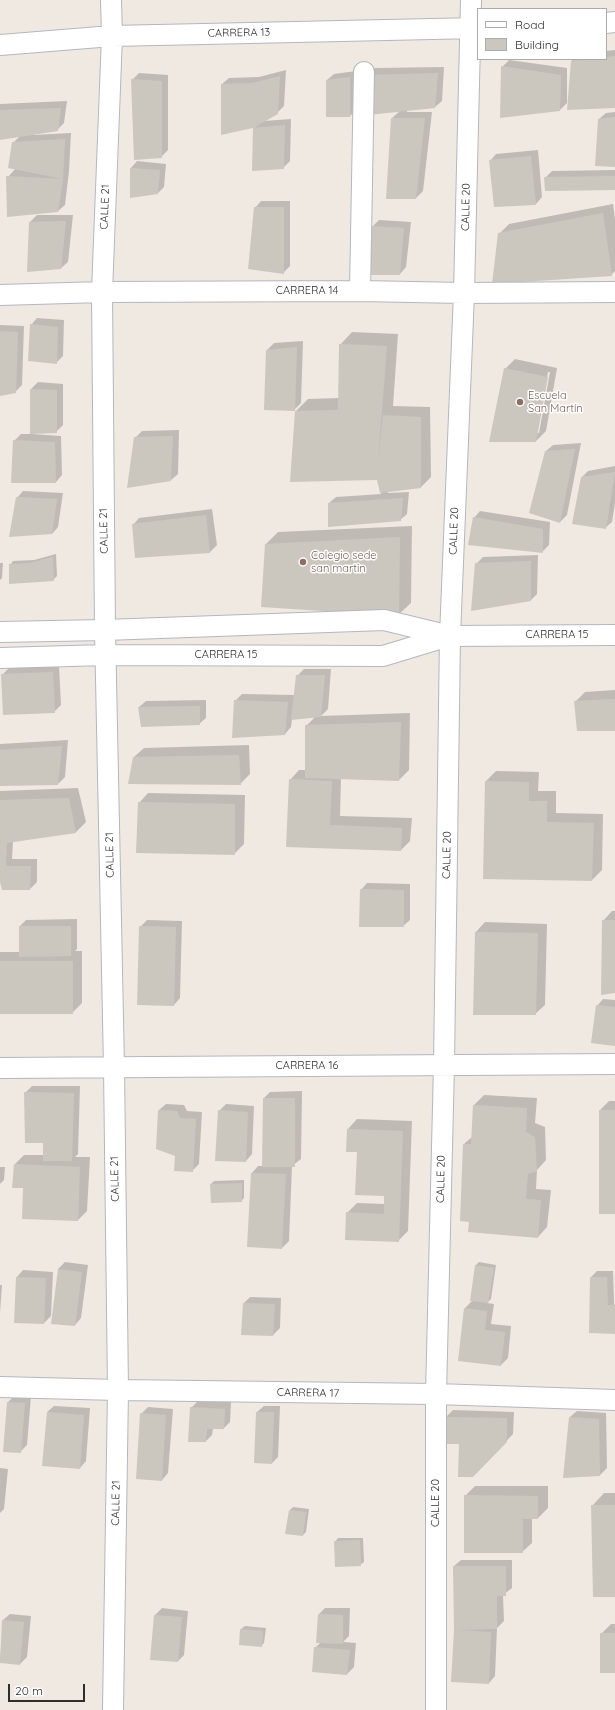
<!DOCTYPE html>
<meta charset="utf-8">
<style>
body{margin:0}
#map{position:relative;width:615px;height:1710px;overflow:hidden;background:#efe9e1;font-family:Quicksand,sans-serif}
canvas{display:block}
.legend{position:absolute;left:477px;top:8px;width:130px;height:52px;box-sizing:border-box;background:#fff;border:1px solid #ababab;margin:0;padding:5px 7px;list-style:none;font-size:12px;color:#2e2e2e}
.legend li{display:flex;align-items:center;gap:8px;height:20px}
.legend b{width:20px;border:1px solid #ababab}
.scale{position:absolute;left:8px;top:1684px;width:77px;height:18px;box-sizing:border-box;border:2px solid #2e2e2e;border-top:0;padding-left:5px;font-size:12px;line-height:14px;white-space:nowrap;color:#2e2e2e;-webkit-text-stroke:3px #fff;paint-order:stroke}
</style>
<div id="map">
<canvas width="615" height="1710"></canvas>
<ul class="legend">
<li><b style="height:5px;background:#fff"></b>Road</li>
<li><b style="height:11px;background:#cbc7bf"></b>Building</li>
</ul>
<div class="scale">20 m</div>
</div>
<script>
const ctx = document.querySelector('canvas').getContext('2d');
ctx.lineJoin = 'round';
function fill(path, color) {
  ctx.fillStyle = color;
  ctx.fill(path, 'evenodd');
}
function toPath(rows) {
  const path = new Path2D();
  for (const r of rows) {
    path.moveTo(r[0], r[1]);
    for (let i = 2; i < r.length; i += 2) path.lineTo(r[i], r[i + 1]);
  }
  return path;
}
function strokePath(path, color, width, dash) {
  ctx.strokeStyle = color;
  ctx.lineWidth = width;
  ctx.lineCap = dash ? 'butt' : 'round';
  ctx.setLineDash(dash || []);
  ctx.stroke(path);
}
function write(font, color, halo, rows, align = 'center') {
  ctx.font = font + ' Quicksand,sans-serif';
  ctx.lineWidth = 3;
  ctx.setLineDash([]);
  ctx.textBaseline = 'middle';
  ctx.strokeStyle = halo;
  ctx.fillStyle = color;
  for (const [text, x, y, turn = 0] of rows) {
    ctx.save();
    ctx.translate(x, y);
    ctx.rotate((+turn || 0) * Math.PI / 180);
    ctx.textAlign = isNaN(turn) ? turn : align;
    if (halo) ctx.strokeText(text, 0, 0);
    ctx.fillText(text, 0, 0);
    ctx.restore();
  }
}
const shadow = toPath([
 [615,50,615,107,571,61,574,59,606,59,606,51],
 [509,60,567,68,567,103,560,110,502,67],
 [444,67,442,101,435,107,407,110,407,112,432,112,423,191,416,198,392,118,400,111,368,75,375,68],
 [286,70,284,106,277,113,263,121,291,119,290,161,283,168,254,128,256,126,222,84,229,78,259,77],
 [356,71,357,109,350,116,327,116,327,80,334,74],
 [139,73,168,75,168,150,161,157,132,80],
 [67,101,64,123,57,130,33,134,33,135,71,133,69,171,65,205,58,211,8,177,16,168,13,143,20,136,0,139,0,104],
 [615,112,615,166,599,119,606,113],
 [538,150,542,197,536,204,490,161,496,154],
 [137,161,166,164,164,187,158,193,131,168],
 [615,170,615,189,545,178,552,171],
 [261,201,290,201,290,266,283,273,255,208],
 [613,204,615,220,615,271,611,275,499,234,509,224],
 [37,215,73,215,68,262,61,268,30,222],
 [379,220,411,222,406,267,400,274,372,227],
 [37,318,64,320,63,356,56,363,31,325],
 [0,325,24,326,22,385,15,392,0,395],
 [352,332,398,334,393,406,430,407,431,477,421,487,387,491,388,493,409,492,407,514,400,520,329,503,336,497,381,494,378,479,296,411,308,399,339,398,340,345],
 [303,341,301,403,294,410,267,350,274,343],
 [515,359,557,368,546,431,536,441,505,369],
 [548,372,550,372,539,433,537,433],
 [38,382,63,384,63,425,56,432,32,433,32,434,61,436,62,475,56,482,14,441,21,434,31,434,31,389],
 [179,430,178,474,171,480,135,438,142,431],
 [581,443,567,515,560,522,546,451,553,445],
 [615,466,615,503,612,522,605,528,581,478,588,471],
 [23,491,63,493,58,527,52,534,17,498],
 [212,509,217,545,210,552,136,557,133,525,139,518],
 [480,511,550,522,549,545,542,552,474,518],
 [412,526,411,603,398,615,266,544,278,532],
 [56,554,57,576,53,580,10,565,13,561,34,560],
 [538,555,537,594,530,601,476,564,483,557],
 [0,563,3,563,2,578,0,580],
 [59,666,61,705,54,712,2,675,9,668],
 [304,669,331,669,328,709,321,716,410,713,409,770,399,780,341,778,340,816,412,818,410,841,401,850,287,846,290,780,299,770,306,770,306,726,316,716,292,719,291,727,285,734,235,701,242,694,295,695,297,676],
 [615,690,615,730,575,702,585,692],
 [206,700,206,718,199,724,139,707,146,701],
 [68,740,65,777,58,784,0,785,0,744],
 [249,745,250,774,240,784,134,757,144,748],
 [496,771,539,772,538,791,556,791,556,813,603,814,602,870,592,880,484,878,486,781],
 [78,788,86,822,76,832,13,841,12,859,37,859,37,882,30,889,0,880,0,791],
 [148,793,245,795,244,844,234,854,139,803],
 [367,883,410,884,410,920,403,926,361,890],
 [612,911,615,911,615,992,603,921],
 [77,919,77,949,75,951,82,951,82,1003,72,1013,0,1013,0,952,20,952,20,926,26,920],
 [147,920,182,921,180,998,174,1005,140,927],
 [485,922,547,924,545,1005,535,1014,476,932],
 [603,999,615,1000,615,1045,597,1006],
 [32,1086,80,1086,78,1154,75,1157,90,1157,87,1211,78,1220,24,1187,15,1164,24,1155,44,1155,44,1142,25,1093],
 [302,1091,301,1159,292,1166,289,1241,282,1248,248,1246,252,1173,258,1166,263,1166,264,1098,270,1092],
 [484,1095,537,1098,535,1123,545,1127,546,1160,537,1170,536,1189,551,1190,547,1227,538,1237,470,1221,464,1144,473,1136,474,1105],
 [609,1101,615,1101,615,1213,600,1110],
 [166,1104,184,1105,187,1111,202,1112,199,1164,192,1171,176,1156,159,1110],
 [226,1104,254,1106,252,1154,246,1161,219,1111],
 [357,1119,412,1121,408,1231,398,1241,347,1213,357,1203,385,1204,385,1195,358,1151,348,1129],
 [0,1167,5,1167,4,1180,0,1184],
 [244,1180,244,1198,241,1201,211,1184,214,1181],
 [65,1262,88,1265,81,1318,75,1325,58,1269],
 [479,1262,496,1265,491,1299,487,1303,494,1304,491,1324,511,1326,508,1358,501,1365,465,1308,473,1300,476,1265],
 [23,1270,53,1272,51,1316,44,1323,15,1322,17,1277],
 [597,1271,613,1271,615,1332,591,1277],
 [0,1285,2,1285,0,1313],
 [250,1297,281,1298,280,1328,273,1335,243,1334,244,1303],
 [15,1395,31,1396,27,1445,20,1452,4,1451,8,1402],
 [198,1401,231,1402,230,1422,224,1428,213,1428,212,1435,206,1441,191,1408],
 [54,1406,90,1408,86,1461,80,1468,47,1412],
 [264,1406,280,1406,278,1457,272,1463,257,1412],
 [148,1407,173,1409,168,1473,162,1480,141,1414],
 [453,1410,514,1412,513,1434,473,1476,460,1443,446,1417],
 [577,1411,606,1413,607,1468,600,1475,570,1417],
 [0,1468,8,1469,4,1509,0,1513],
 [475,1486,548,1486,548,1508,538,1518,532,1518,532,1543,522,1552,465,1496],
 [604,1493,615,1493,615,1596,592,1506],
 [293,1507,309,1509,306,1532,303,1535,290,1510],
 [338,1538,363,1538,364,1562,360,1565,335,1542],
 [461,1560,512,1560,512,1588,503,1595,504,1621,497,1628,495,1676,489,1683,455,1630,454,1566],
 [162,1608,188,1611,184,1655,178,1661,155,1615],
 [325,1608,350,1608,349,1636,343,1642,356,1643,354,1667,347,1674,315,1648,321,1642,319,1614],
 [10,1614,31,1616,27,1657,20,1664,0,1662,3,1620],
 [611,1624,615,1624,615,1672,601,1634],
 [245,1626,266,1628,264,1643,261,1646,241,1629]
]);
const building = toPath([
 [615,56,615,108,567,110,571,61,606,59,606,57],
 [501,66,561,75,560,111,500,118],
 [438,73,435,108,368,115,367,75],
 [280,76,278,114,253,128,221,135,221,84,252,83],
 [350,77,350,117,326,117,326,80],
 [131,79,162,81,162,158,134,160],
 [61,108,58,131,0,140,0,110],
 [615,117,615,167,595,166,598,119],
 [391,118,425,118,416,199,386,199],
 [285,125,284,169,252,171,253,128],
 [65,139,63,179,8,168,12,142],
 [531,156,536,205,494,207,489,160],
 [130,168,160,170,158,194,130,198],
 [6,176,63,179,58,212,7,217],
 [615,176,615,190,545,191,544,177],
 [254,207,284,207,284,274,248,269],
 [603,213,612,276,492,284,498,233],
 [66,221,61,269,27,272,29,222],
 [371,226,404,228,400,275,369,275],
 [30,324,58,327,57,364,28,361],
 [0,331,18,332,16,393,0,396],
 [339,344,387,346,378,461,383,415,421,417,421,488,380,493,377,480,290,482,295,411,338,410],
 [297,347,295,411,264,410,266,350],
 [504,368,548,377,536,442,489,442],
 [30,389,57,390,57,433,30,434],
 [173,436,171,481,127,488,134,437],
 [13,440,55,442,56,483,11,483],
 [575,449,560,523,529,513,545,451],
 [615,472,606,529,572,524,581,477],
 [16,497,57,499,52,534,9,537],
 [403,498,401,521,328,527,328,503],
 [206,515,210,553,135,558,132,524],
 [473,517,543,529,543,553,468,545],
 [400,537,399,616,261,607,265,544],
 [53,557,54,581,9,584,9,564,30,563],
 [531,561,531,601,471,611,475,563],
 [53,672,55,713,3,715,1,674],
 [296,675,325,675,321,717,291,720],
 [615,699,615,731,577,731,574,701],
 [234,700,288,702,285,735,232,738],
 [200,706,200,725,141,727,138,707],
 [401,722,399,781,305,778,305,725],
 [62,746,58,785,0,786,0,750],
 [239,755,241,785,128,784,133,757],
 [289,779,332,781,330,825,402,828,401,851,286,847],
 [485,781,529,782,529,801,547,801,547,822,594,823,592,881,483,879],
 [69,798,76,833,7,843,6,866,31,866,30,890,2,890,0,882,0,800],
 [138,802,235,804,235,855,136,853],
 [360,889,404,890,404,927,359,927],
 [602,920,615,920,615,993,601,995],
 [19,926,71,926,71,956,19,957],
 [139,926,176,927,174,1006,137,1005],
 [475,932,538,933,536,1015,473,1015],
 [0,961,73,961,73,1014,0,1014],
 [596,1005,615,1007,615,1046,591,1043],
 [24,1092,74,1093,72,1161,43,1161,43,1143,25,1143],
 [263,1098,295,1098,295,1167,262,1167],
 [473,1105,527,1108,526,1132,535,1137,537,1171,528,1174,526,1199,541,1200,538,1238,468,1232,469,1222,460,1221,463,1144,471,1144],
 [158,1110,177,1111,180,1118,196,1119,193,1172,174,1171,175,1156,156,1149],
 [218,1110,248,1112,246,1162,215,1161],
 [599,1110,615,1110,615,1214,599,1214],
 [347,1129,403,1131,399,1242,345,1240,346,1212,384,1214,384,1196,355,1195,357,1152,346,1152],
 [14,1164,80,1167,78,1221,22,1219,23,1188,12,1188],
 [251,1173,286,1174,282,1249,247,1247],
 [242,1183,242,1202,211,1203,210,1184],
 [475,1265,494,1268,488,1303,470,1301],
 [58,1269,82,1272,75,1326,51,1324],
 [16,1277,46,1278,44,1324,14,1323],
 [590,1277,607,1277,608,1305,615,1305,615,1334,589,1333],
 [243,1303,275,1304,273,1336,241,1335],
 [464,1308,487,1311,485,1330,505,1332,501,1366,458,1361],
 [7,1402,25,1403,21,1453,3,1452],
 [190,1407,225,1409,224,1429,207,1429,206,1442,188,1442],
 [47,1412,84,1415,80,1469,42,1466],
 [256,1412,274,1412,272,1464,254,1463],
 [140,1413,166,1415,162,1481,136,1479],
 [445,1417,507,1418,507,1442,473,1477,458,1477,459,1444,444,1444],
 [569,1417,599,1419,600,1476,563,1478],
 [464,1495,538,1496,538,1519,523,1519,523,1553,464,1553],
 [591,1505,615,1505,615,1597,593,1597],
 [289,1510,306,1512,303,1536,285,1534],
 [360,1540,361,1566,335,1567,334,1541],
 [453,1566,506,1566,506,1596,497,1596,497,1629,457,1630,491,1632,489,1684,451,1682,454,1630],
 [318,1614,343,1615,343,1644,316,1643],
 [154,1615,182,1617,178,1662,150,1660],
 [2,1620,24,1622,20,1665,0,1663],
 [240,1629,263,1631,262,1647,239,1645],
 [600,1633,615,1633,615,1673,600,1673],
 [314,1647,350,1650,347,1675,312,1672]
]);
const street = toPath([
 [111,0,112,36,102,292,105,630,114,1067,118,1390,113,1710],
 [606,23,615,22],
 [0,45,112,36,478,28],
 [360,291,364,72],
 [0,295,102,292,360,291,464,293,615,292],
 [0,632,105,630,384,620,450,636,615,635],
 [0,658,106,655,383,656,449,636],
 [0,1068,615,1064],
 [0,1387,118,1390,436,1394,615,1400],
 [436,1710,436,1394,444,1065,450,636,464,293,471,0]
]);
const markers = [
 [520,402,4,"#8d6e63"],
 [303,562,4,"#8d6e63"]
];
const streetNames = [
 ["CARRERA 13",239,33,-1],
 ["CALLE 21",105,207,-88],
 ["CALLE 20",466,207,-89],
 ["CARRERA 14",307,291],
 ["CALLE 21",104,531,-91],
 ["CALLE 20",454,531,-88],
 ["CARRERA 15",557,635],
 ["CARRERA 15",226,655],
 ["CALLE 21",110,855,-91],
 ["CALLE 20",447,855,-89],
 ["CARRERA 16",307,1066],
 ["CALLE 21",115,1179,-91],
 ["CALLE 20",441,1179,-89],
 ["CARRERA 17",308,1393,1],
 ["CALLE 21",116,1503,-89],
 ["CALLE 20",436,1503,-90]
];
const educationNames = [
 ["Escuela",528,396],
 ["San Martín",528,409],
 ["Colegio sede",311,556],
 ["san martin",311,569]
];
fill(shadow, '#0003');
fill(building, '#cbc7bf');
strokePath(street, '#b4b7c1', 22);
strokePath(street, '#fff', 20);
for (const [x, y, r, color] of markers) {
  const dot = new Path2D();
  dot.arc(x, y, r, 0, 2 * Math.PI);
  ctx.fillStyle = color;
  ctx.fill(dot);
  strokePath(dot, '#fff', 1.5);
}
write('11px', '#2e2e2e', '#fff', streetNames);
write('11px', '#785e54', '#fff', educationNames, 'left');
</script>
